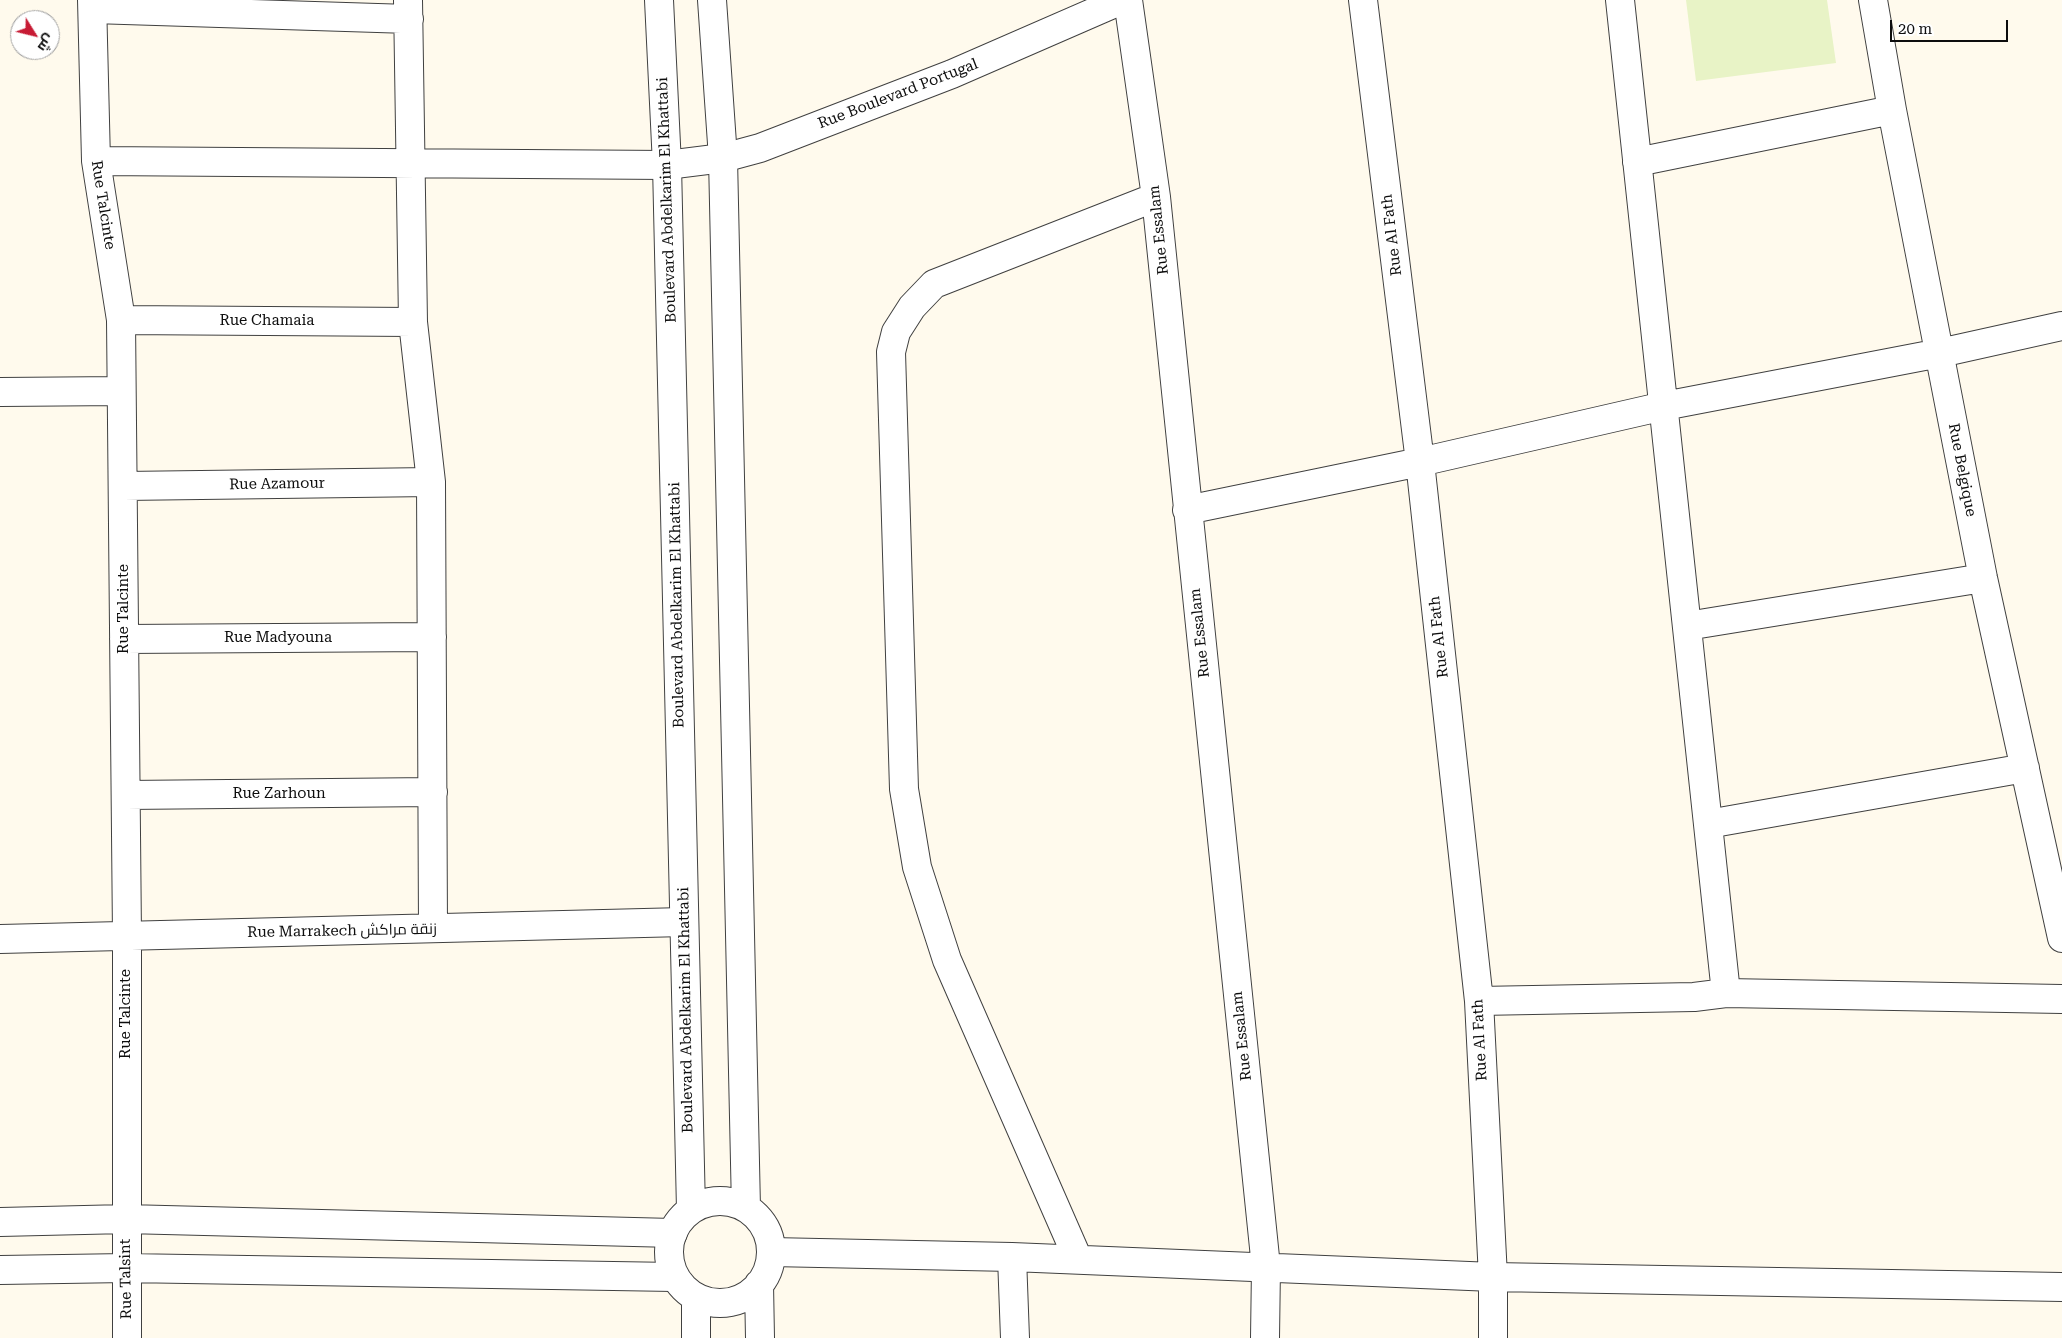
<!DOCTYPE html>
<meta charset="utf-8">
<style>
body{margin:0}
#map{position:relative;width:2062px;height:1338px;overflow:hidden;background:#fffaed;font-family:"Roboto Serif",Cairo,serif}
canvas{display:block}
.north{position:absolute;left:10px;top:10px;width:50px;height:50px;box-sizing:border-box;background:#fff;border:1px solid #9e9e9e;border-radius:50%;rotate:126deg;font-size:14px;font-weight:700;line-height:20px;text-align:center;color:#0d0d0d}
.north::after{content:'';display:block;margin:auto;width:18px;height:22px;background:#c71b34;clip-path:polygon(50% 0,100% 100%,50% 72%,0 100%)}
.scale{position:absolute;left:1890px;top:20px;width:118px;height:22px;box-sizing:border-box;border:2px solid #0d0d0d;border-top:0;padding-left:6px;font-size:15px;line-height:18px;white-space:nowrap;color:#0d0d0d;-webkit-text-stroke:4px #fff;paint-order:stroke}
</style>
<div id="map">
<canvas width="2062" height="1338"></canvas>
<div class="north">ش</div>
<div class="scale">20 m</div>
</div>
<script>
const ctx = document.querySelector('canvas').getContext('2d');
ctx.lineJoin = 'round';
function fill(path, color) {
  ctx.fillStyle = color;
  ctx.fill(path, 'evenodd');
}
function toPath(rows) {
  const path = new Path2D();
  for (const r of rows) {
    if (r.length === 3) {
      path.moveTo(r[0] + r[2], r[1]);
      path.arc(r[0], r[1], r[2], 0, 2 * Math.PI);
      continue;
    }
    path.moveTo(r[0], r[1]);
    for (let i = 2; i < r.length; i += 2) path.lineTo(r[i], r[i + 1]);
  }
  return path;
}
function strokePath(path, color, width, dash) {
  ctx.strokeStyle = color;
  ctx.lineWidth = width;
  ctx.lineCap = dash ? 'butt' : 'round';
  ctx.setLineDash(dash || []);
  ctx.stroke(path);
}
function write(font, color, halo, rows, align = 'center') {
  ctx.font = font + ' "Roboto Serif",Cairo,serif';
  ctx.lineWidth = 5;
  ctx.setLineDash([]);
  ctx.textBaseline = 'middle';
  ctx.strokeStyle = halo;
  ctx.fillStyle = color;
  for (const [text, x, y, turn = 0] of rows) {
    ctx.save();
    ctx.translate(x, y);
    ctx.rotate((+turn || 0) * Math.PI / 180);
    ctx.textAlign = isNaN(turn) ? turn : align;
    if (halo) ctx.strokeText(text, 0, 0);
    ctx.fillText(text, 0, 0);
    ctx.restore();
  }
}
const pitch = toPath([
 [1686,0,1827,0,1836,63,1696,81]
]);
const minor = toPath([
 [92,0,96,161,121,320,127,936,127,1338],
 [408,0,413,322,431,482,433,928],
 [1128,0,1156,197,1266,1267,1265,1338],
 [1363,0,1420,462,1479,1001,1493,1277,1493,1338],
 [1873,0,1892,110,1983,578,2062,938],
 [93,9,409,19],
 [96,161,667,165,723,158,760,148,952,74,1122,0],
 [1637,162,1892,110],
 [121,320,413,322],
 [0,392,121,391],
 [124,486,431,482],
 [1187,510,1420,462,1664,406,1940,353,2062,326],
 [1687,626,1983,578],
 [124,639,432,637],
 [126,795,433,792],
 [1708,824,2025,768],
 [0,939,684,922],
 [1726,993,2062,999],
 [1479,1001,1694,997,1726,993,1620,0],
 [0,1222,126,1219,673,1233],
 [771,1252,1012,1257,1493,1277,2062,1287],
 [1012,1257,1015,1338],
 [1078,1259,947,960,917,867,904,789,891,352,896,332,912,307,934,284,1156,197],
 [0,1270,126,1268,674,1277]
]);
const tertiary = toPath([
 [659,0,667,165,691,1210],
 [712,0,723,158,746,1208],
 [720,1252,51],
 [759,1284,760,1338],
 [696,1297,696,1338]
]);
const streetNames = [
 ["Rue Boulevard Portugal",898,94,-21],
 ["Boulevard Abdelkarim El Khattabi",667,200,-92],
 ["Rue Talcinte",103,205,81],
 ["Rue Essalam",1159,230,-96],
 ["Rue Al Fath",1392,235,-97],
 ["Rue Chamaia",267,321],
 ["Rue Belgique",1962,470,79],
 ["Rue Azamour",277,484,-1],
 ["Boulevard Abdelkarim El Khattabi",677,605,-91],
 ["Rue Talcinte",124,609,-90],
 ["Rue Essalam",1200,633,-96],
 ["Rue Al Fath",1439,637,-96],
 ["Rue Madyouna",278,638],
 ["Rue Zarhoun",279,794],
 ["Rue Marrakech زنقة مراكش",342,931,-1],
 ["Boulevard Abdelkarim El Khattabi",686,1010,-91],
 ["Rue Talcinte",126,1014,-90],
 ["Rue Essalam",1242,1036,-96],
 ["Rue Al Fath",1480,1040,-93],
 ["Rue Talsint",126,1279,-91]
];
fill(pitch, '#e8f3c6');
strokePath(minor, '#404040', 30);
strokePath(tertiary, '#404040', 30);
strokePath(minor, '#fff', 28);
strokePath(tertiary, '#fff', 28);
write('15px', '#0d0d0d', '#fff', streetNames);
</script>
